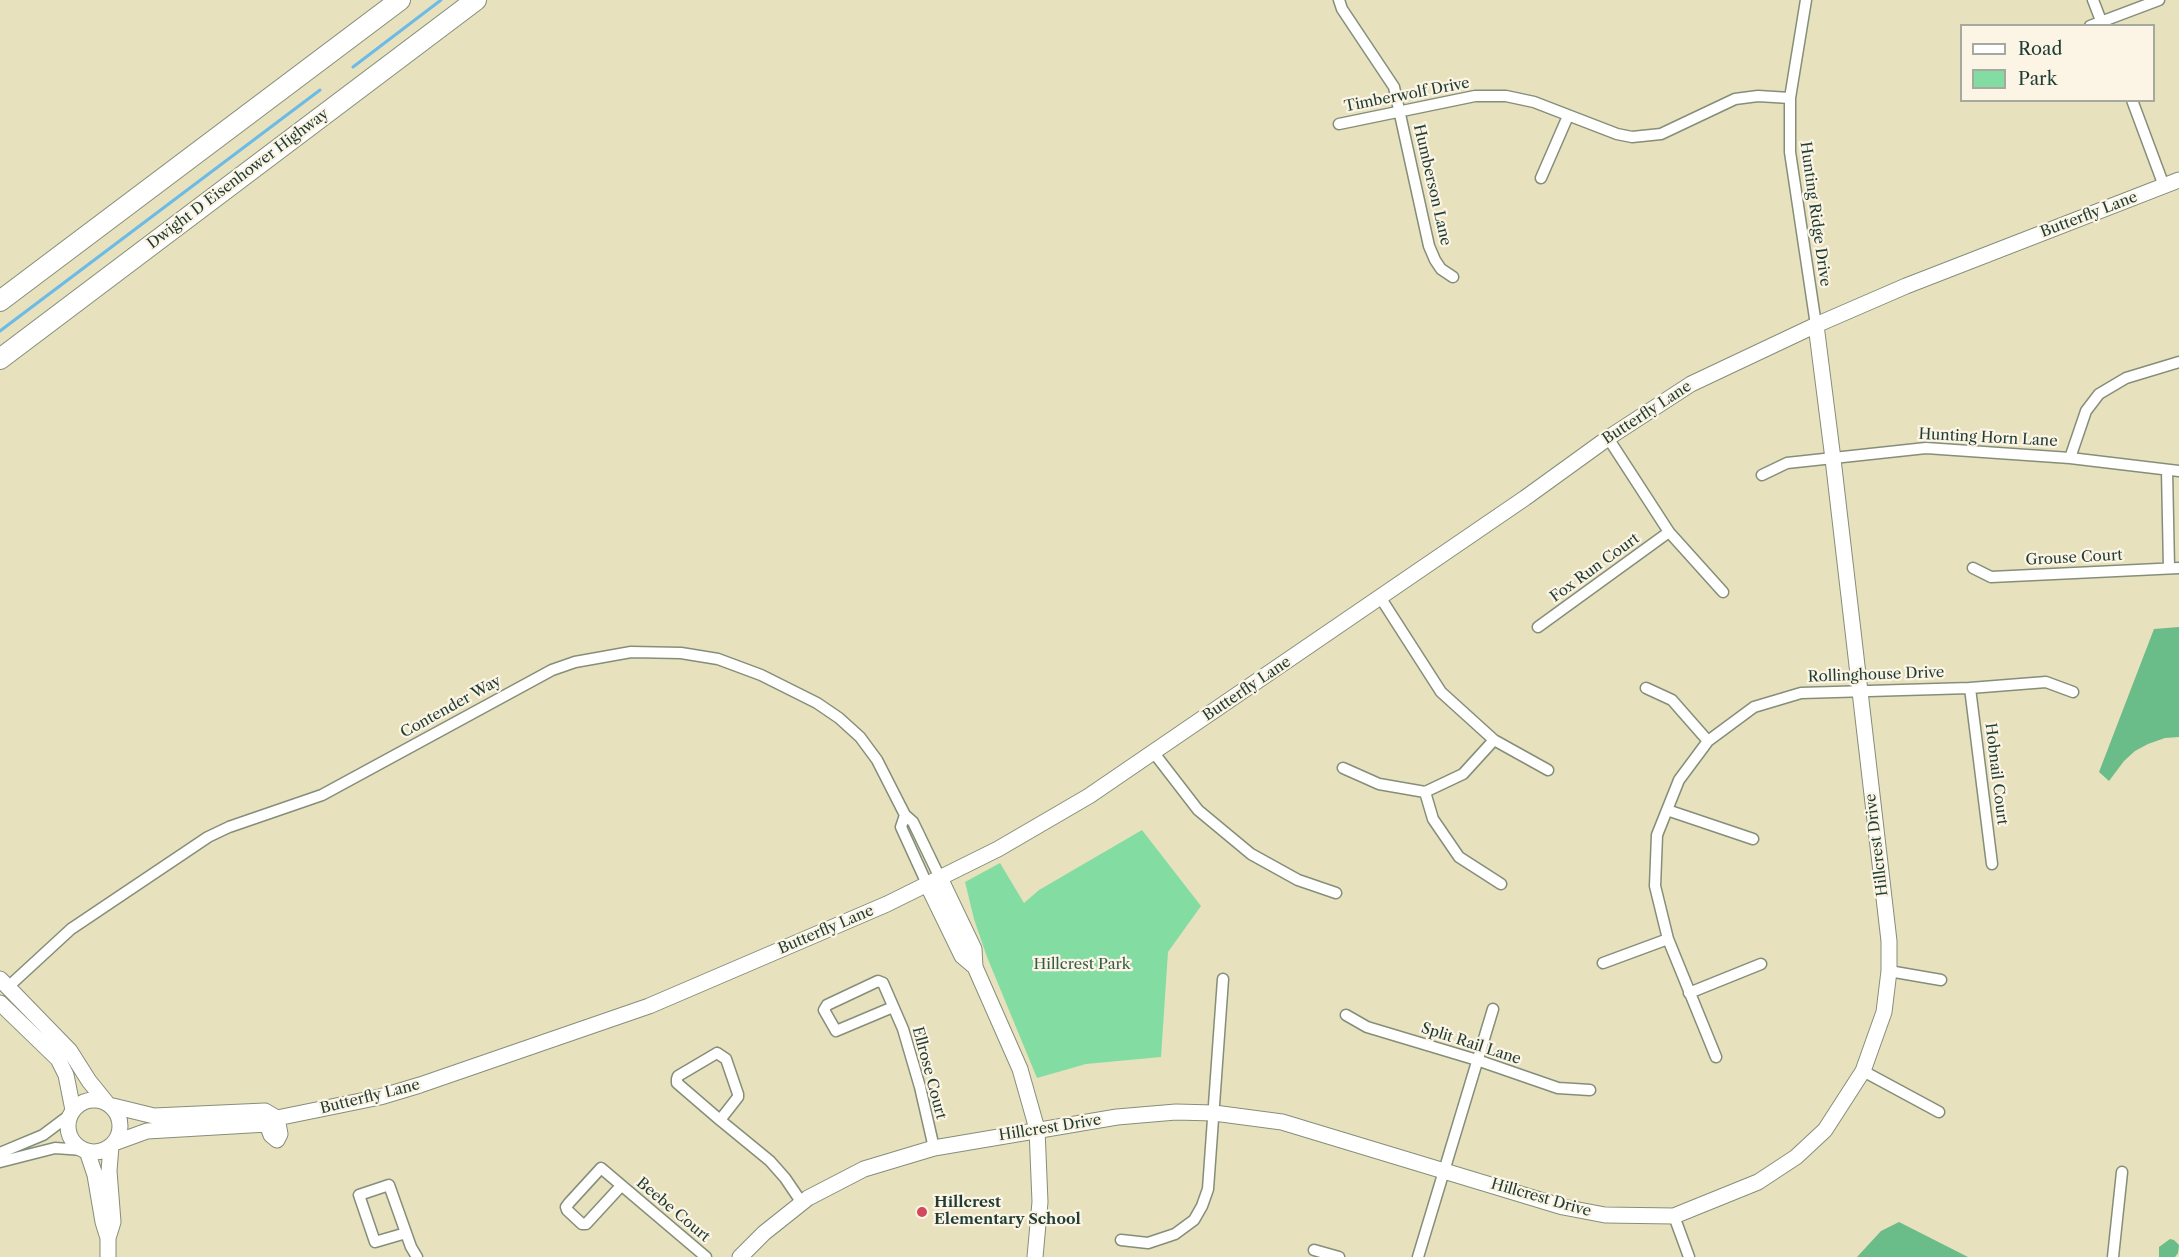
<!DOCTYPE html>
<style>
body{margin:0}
#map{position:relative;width:2179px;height:1257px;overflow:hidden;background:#e8e1be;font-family:"Libre Caslon Text",serif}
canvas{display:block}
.legend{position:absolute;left:1960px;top:24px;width:195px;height:78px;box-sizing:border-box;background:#fcf5e5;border:2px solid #a4ab9e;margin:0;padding:8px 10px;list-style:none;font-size:18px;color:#1f3d34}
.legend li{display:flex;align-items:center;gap:12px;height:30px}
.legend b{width:30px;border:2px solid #a4ab9e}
</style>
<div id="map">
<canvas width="2179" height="1257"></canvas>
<ul class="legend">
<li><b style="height:8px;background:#fff"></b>Road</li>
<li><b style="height:16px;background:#83dda2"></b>Park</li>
</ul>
</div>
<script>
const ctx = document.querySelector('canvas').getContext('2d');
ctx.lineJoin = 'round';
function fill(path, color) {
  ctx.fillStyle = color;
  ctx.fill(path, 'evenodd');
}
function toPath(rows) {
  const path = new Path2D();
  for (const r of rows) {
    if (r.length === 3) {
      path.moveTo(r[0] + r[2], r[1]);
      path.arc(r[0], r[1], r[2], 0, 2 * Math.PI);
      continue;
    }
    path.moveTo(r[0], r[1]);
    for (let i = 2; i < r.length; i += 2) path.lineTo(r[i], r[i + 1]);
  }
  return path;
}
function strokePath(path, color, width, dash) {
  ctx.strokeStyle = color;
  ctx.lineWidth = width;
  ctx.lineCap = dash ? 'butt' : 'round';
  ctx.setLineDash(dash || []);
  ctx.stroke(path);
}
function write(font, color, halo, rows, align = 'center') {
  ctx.font = font + ' "Libre Caslon Text",serif';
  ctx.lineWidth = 4.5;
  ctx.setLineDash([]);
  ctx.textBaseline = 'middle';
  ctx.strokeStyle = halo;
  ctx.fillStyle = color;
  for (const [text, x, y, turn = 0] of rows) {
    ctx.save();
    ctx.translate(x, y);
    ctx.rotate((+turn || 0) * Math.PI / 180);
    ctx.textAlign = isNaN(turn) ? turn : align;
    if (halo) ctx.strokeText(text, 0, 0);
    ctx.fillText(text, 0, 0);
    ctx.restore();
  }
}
const green = toPath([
 [1142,830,1201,906,1168,952,1161,1057,1086,1064,1037,1078,987,957,974,919,965,882,1000,863,1024,903,1039,890]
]);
const forest = toPath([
 [2179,627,2179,737,2165,738,2148,744,2135,751,2124,761,2109,781,2099,772,2154,629],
 [1899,1222,1968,1257,1857,1257,1881,1231],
 [2170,1239,2174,1240,2179,1245,2178,1253,2175,1257,2159,1257,2159,1247]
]);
const stream = toPath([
 [353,67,441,0],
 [0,331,320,90]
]);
const street = toPath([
 [1339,0,1342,9,1394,87,1429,246,1435,260,1441,269,1453,277],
 [1806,0,1790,98,1790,152,1816,325],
 [2093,0,2103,26],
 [2090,26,2159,0],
 [2132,100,2164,186],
 [1339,124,1475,96,1506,96,1534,102,1617,134,1632,137,1661,134,1735,99,1758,96,1790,98],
 [1541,178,1568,116],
 [1608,438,1669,532,1723,592],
 [2070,458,2086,411,2099,394,2126,378,2179,362],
 [2167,470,2169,568],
 [1762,475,1787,463,1926,448,2070,458,2179,471],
 [1973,568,1991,577,2179,568],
 [1380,597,1441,692,1494,740,1548,770],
 [1538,627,1669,532],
 [1646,688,1672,700,1708,741],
 [1970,688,1992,864],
 [1154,753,1198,810,1251,854,1298,880,1336,893],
 [1343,768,1379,784,1425,792,1463,774,1494,740],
 [1425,792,1433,819,1459,857,1501,884],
 [1667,810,1753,839],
 [905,815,901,827,927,884],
 [1603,963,1668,939],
 [1889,971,1941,980],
 [8,987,71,929,208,837,229,827,322,795,552,670,575,662,631,652,681,653,718,659,761,675,817,703,839,718,860,737,877,760,905,815,913,822,940,878],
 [1689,993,1761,964],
 [893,1007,836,1031,824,1010,827,1005,878,981,883,983,903,1029,920,1087,934,1148],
 [1346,1015,1367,1027,1477,1060,1558,1088,1590,1090],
 [717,1053,726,1059,738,1094,738,1097,720,1120,677,1083,677,1079,678,1076,717,1053],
 [1716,1057,1668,939,1655,886,1657,835,1679,780,1708,741,1754,707,1801,693,1970,688,2046,682,2073,692],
 [1863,1071,1939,1112],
 [720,1120,770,1161,785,1178,802,1203],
 [0,1153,43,1135,71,1114],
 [0,1162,55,1148,83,1150],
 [621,1186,586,1224,582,1224,567,1210,566,1207,569,1203,601,1168,706,1257],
 [1674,1216,1689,1257],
 [406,1233,375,1242,359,1195,389,1185,411,1247,417,1257],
 [1121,1240,1148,1243,1175,1234,1194,1220,1202,1206,1208,1189,1223,979],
 [1314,1250,1339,1257],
 [1418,1257,1493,1009],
 [2113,1257,2122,1172]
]);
const secondary = toPath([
 [940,878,974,949,975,967,1020,1069,1037,1129,1040,1202,1035,1257],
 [927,884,962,956,975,967],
 [0,979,70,1051,89,1081,106,1102],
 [0,1003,58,1059,66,1075,73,1110],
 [94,1126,26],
 [113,1106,154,1116,265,1111,277,1118],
 [267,1124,271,1135,277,1140,280,1134,277,1118],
 [114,1143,147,1131,267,1124,277,1118,380,1097,420,1085,649,1006,887,904,998,849,1089,796,1525,498,1608,438,1691,384,1816,325,1906,286,2179,180],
 [87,1151,95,1175,103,1222,108,1238],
 [108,1257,108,1238,113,1222,109,1171,111,1146],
 [740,1257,764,1233,808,1198,864,1169,934,1148,1117,1117,1176,1112,1214,1113,1282,1122,1563,1207,1605,1215,1674,1216,1758,1182,1796,1157,1825,1130,1863,1071,1884,1012,1889,971,1889,941,1833,459,1816,325]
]);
const highway = toPath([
 [0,301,400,0],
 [0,359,476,0]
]);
const markers = [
 [922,1212,6,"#d1495b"]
];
const streetNames = [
 ["Timberwolf Drive",1407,95,-11],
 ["Dwight D Eisenhower Highway",238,179,-37],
 ["Humberson Lane",1432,185,77],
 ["Hunting Ridge Drive",1815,214,82],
 ["Butterfly Lane",2089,215,-21],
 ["Butterfly Lane",1647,413,-33],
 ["Hunting Horn Lane",1988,438,3],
 ["Grouse Court",2074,558,-3],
 ["Fox Run Court",1595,568,-36],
 ["Rollinghouse Drive",1876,675,-2],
 ["Butterfly Lane",1247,689,-34],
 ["Contender Way",451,707,-29],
 ["Hobnail Court",1996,774,83],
 ["Hillcrest Drive",1877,845,-97],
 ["Butterfly Lane",826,930,-23],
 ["Split Rail Lane",1471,1044,18],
 ["Ellrose Court",929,1073,75],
 ["Butterfly Lane",370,1097,-14],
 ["Hillcrest Drive",1050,1128,-9],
 ["Hillcrest Drive",1541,1198,16],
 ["Beebe Court",673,1210,40]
];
const parkNames = [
 ["Hillcrest Park",1082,965]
];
const poiNames = [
 ["Hillcrest",934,1203],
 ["Elementary School",934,1220]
];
fill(green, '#83dda2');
fill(forest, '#6abc88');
strokePath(stream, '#6cbbe7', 3);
strokePath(street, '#848f79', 13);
strokePath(secondary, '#848f79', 17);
strokePath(highway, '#848f79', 22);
strokePath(street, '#fff', 10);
strokePath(secondary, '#fff', 15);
strokePath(highway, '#fff', 20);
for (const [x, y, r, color] of markers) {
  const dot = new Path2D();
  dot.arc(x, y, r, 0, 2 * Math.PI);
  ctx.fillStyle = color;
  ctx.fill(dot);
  strokePath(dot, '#fcf5e5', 2);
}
write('15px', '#1f3d34', '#fcf5e5', streetNames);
write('15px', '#335d4a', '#fcf5e5', parkNames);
write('bold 15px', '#1f3d34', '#fcf5e5', poiNames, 'left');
</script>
